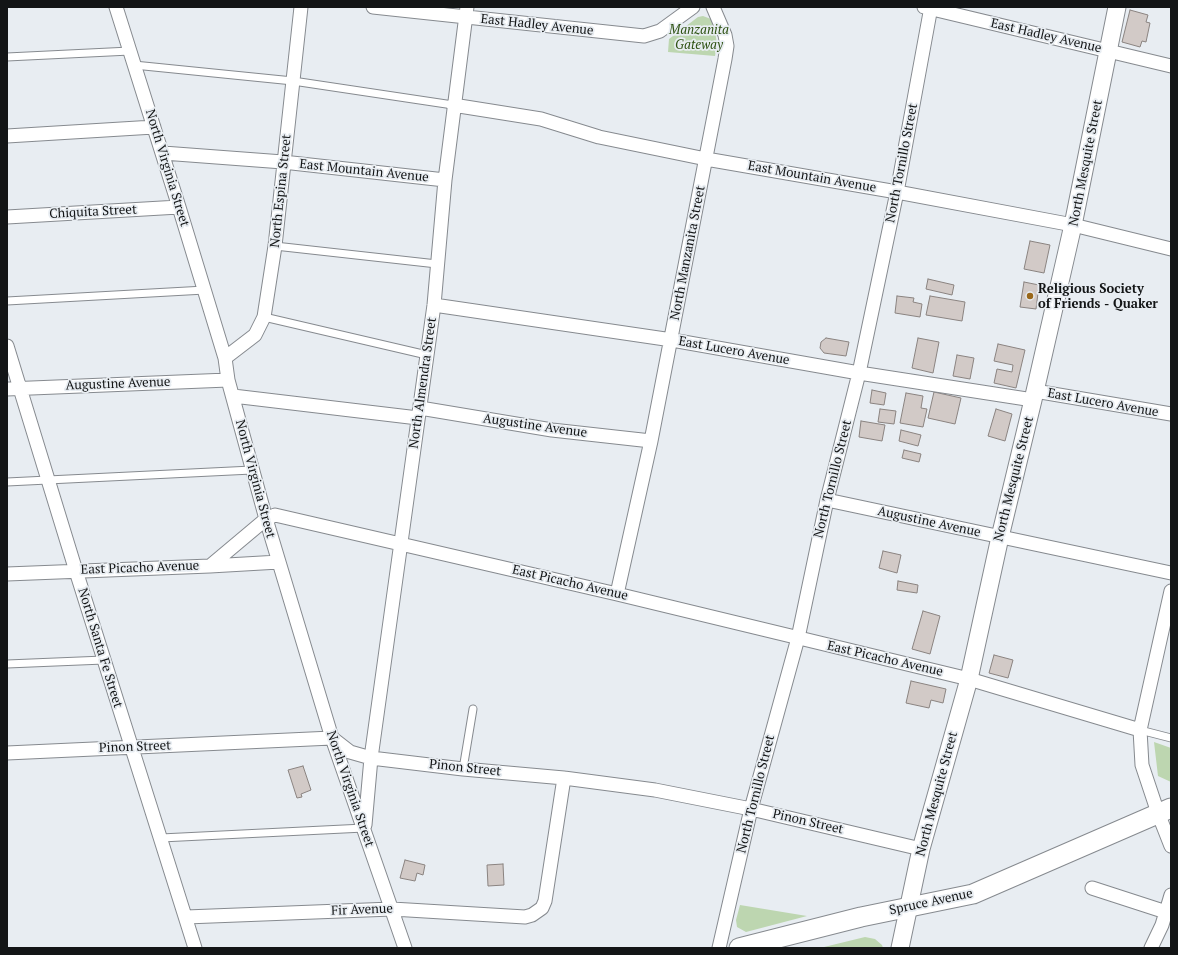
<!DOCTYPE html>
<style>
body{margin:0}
#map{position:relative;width:1178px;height:955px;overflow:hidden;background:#e8edf2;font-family:"PT Serif",serif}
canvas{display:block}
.frame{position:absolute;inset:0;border:8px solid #131516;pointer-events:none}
</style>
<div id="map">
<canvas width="1178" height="955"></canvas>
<div class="frame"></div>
</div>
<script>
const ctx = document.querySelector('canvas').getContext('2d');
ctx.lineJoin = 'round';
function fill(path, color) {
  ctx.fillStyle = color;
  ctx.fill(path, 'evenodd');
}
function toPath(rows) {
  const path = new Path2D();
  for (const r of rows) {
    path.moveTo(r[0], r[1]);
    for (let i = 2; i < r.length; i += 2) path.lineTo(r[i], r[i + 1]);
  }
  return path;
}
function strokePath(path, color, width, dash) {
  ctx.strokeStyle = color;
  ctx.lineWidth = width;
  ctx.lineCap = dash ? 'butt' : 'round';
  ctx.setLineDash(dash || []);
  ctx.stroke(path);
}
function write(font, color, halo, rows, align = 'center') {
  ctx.font = font + ' "PT Serif",serif';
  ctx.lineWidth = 3.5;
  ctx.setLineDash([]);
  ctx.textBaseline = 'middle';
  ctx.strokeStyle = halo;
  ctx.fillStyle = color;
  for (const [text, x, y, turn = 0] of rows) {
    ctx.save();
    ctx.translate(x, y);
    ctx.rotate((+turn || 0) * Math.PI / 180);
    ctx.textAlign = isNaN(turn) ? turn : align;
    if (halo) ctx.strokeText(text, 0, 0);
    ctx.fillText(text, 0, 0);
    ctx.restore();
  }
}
const green = toPath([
 [703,16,711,19,715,31,717,44,715,56,668,52,669,39,698,17],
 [1154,742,1171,748,1171,782,1158,776],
 [740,905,807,916,746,932,737,927,736,920],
 [865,937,875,939,882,945,883,948,820,948]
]);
const building = toPath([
 [1130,10,1148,15,1146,22,1150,23,1146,42,1142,41,1140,47,1122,42,1130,10],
 [1030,241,1050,245,1044,273,1024,269,1030,241],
 [928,279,954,285,952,295,926,289,928,279],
 [1024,282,1039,285,1036,309,1020,307,1024,282],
 [897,296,914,298,913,302,922,304,920,317,895,313,897,296],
 [930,296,965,302,962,321,926,315,930,296],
 [826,338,849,342,846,356,824,353,820,348,821,342,826,338],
 [918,338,939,342,933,373,912,368,918,338],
 [998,344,1025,350,1016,388,994,383,997,369,1012,372,1013,365,994,361,998,344],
 [957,355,974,358,970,379,953,376,957,355],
 [872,390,886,393,884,405,870,403,872,390],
 [934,392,961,398,955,424,928,418,934,392],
 [906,393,923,396,921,408,927,409,923,427,900,423,906,393],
 [880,409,896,411,894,424,878,422,880,409],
 [996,409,1012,414,1005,441,988,436,996,409],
 [861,421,885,425,882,441,859,437,861,421],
 [901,430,921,435,918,446,899,441,901,430],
 [904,450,921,454,919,462,902,458,904,450],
 [883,551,901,555,897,573,879,568,883,551],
 [898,581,918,585,917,593,897,590,898,581],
 [923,611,940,616,930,654,912,649,923,611],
 [994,655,1013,660,1008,678,989,673,994,655],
 [911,681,946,689,943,703,931,700,929,708,906,703,911,681],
 [303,766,311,790,301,794,302,797,297,798,288,770,303,766],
 [405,860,425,865,423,875,417,873,415,881,400,878,405,860],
 [503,864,504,885,488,886,487,865,503,864]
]);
const service = toPath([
 [7,57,130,51],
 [134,65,293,81,453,105],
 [275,246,437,264],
 [7,301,205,290],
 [264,317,427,355],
 [7,482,252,470],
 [7,664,104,660],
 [1140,730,1171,738],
 [463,769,473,709],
 [161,838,364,828]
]);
const minor = toPath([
 [116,7,179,207,225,358,228,380,266,519,332,738,405,948],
 [373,7,644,36,660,31,693,7],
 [924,7,1171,66],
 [453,105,541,119,599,137,706,159,897,192,1073,225,1171,249],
 [7,136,154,127],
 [163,153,283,162,445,180],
 [7,217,179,207],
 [434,305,672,340,859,373,1033,400],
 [7,346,76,571,195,948],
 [225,358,255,335,264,317,275,246,301,7],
 [7,389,228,380],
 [1035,391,1171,414],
 [233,396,418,418],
 [420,408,552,430,651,441],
 [827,500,1171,573],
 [210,566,279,562],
 [7,574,210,566,266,519,275,515,617,594,969,679,1140,730,1142,765,1158,813,1171,846],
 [617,594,651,441,725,59,727,46,725,35,713,7],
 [1140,730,1171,591],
 [7,753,332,738,350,752,371,758,463,769,564,778,655,790,751,809,921,849],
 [365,825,371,758,434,305,445,180,467,7],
 [1092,888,1166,912],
 [186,917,392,909,525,917,532,915,542,908,545,901,564,778],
 [719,948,751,809,798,638,827,500,859,373,897,192,931,7],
 [1151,948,1162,925,1171,895]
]);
const tertiary = toPath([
 [900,948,921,849,969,679,1000,537,1033,400,1073,225,1117,7]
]);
const secondary = toPath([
 [739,948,861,917,973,894,1171,808]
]);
const markers = [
 [1030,296,4,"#9a681b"]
];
const streetNames = [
 ["East Hadley Avenue",537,25,6],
 ["East Hadley Avenue",1046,36,13],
 ["North Tornillo Street",902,163,-79],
 ["North Mesquite Street",1086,163,-79],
 ["North Virginia Street",167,168,73],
 ["East Mountain Avenue",364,171,6],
 ["East Mountain Avenue",812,177,10],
 ["North Espina Street",281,191,-84],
 ["Chiquita Street",93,212,-3],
 ["North Manzanita Street",688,253,-79],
 ["East Lucero Avenue",734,351,10],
 ["North Almendra Street",423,383,-82],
 ["Augustine Avenue",118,384,-2],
 ["East Lucero Avenue",1103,403,10],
 ["Augustine Avenue",535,426,8],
 ["North Virginia Street",255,479,75],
 ["North Tornillo Street",833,479,-76],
 ["North Mesquite Street",1014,479,-76],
 ["Augustine Avenue",929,522,12],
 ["East Picacho Avenue",140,568,-2],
 ["East Picacho Avenue",570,583,13],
 ["North Santa Fe Street",100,648,73],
 ["East Picacho Avenue",885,659,13],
 ["Pinon Street",135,747,-2],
 ["Pinon Street",465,768,6],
 ["North Virginia Street",350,789,71],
 ["North Tornillo Street",756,794,-76],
 ["North Mesquite Street",937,794,-75],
 ["Pinon Street",808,822,13],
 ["Spruce Avenue",931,902,-12],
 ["Fir Avenue",362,910,-2]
];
const parkNames = [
 ["Manzanita",699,30],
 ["Gateway",699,45]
];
const poiNames = [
 ["Religious Society",1038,289],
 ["of Friends - Quaker",1038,304]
];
fill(green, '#bdd6b0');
fill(building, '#d2cac7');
strokePath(building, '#8a8380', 1);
strokePath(service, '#868a8f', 9);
strokePath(minor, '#868a8f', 15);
strokePath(tertiary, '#868a8f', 19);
strokePath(secondary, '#868a8f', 21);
strokePath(service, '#fff', 7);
strokePath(minor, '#fff', 13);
strokePath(tertiary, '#fff', 17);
strokePath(secondary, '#fff', 19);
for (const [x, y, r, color] of markers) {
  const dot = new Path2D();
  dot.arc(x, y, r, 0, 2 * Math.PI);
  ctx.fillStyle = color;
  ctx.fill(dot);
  strokePath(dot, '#e8edf2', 1.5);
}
write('13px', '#131516', '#e8edf2', streetNames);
write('italic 13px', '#2e5212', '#e8edf2', parkNames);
write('bold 13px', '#131516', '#e8edf2', poiNames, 'left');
</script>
